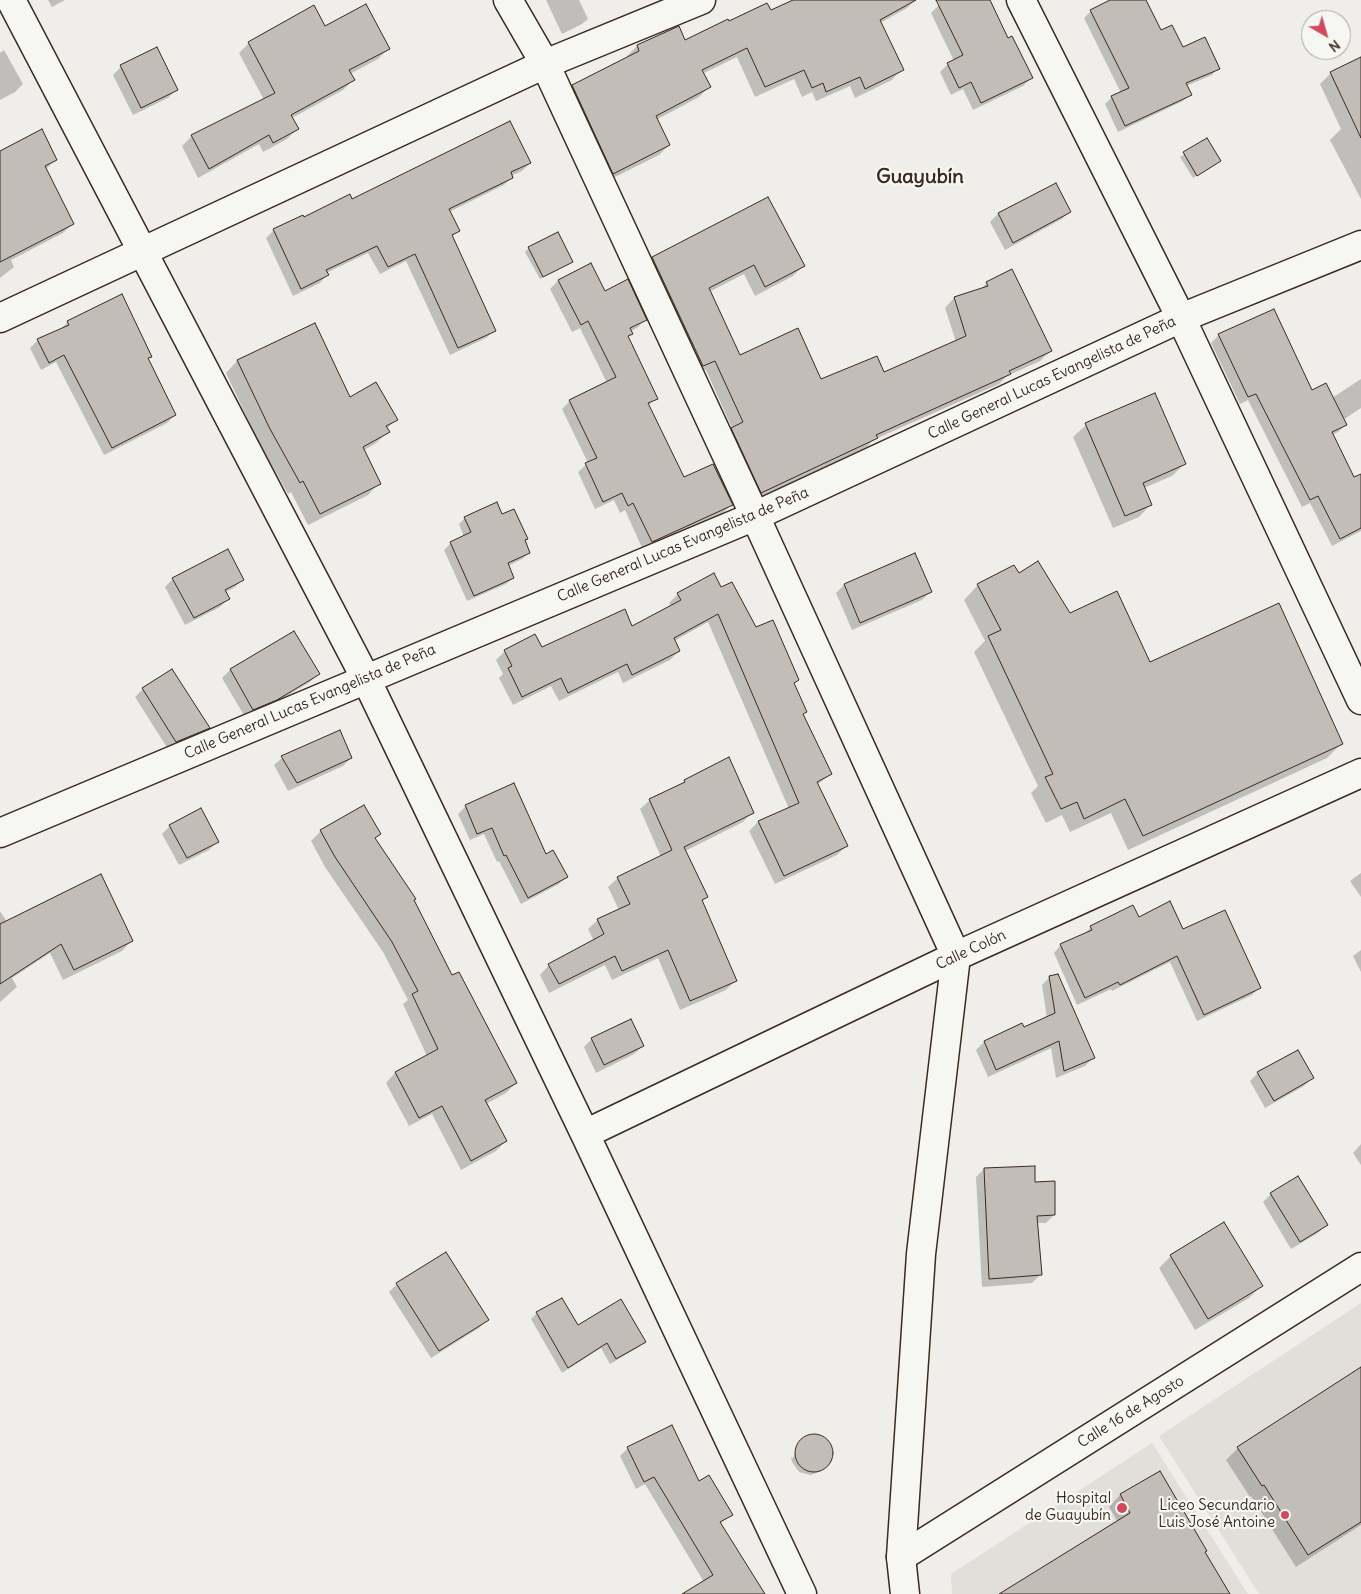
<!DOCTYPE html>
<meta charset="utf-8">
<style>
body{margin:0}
#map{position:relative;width:1361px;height:1594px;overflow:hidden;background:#efeeea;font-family:Delius,sans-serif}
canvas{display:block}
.north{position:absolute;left:1301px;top:10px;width:50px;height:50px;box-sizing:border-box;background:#f6f6f2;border:1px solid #aba49d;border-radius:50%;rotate:142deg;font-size:14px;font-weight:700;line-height:20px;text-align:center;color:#3b2a1e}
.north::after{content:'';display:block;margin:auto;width:18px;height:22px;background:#d1495b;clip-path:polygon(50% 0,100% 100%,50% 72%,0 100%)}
</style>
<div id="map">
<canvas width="1361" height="1594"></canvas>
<div class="north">N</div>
</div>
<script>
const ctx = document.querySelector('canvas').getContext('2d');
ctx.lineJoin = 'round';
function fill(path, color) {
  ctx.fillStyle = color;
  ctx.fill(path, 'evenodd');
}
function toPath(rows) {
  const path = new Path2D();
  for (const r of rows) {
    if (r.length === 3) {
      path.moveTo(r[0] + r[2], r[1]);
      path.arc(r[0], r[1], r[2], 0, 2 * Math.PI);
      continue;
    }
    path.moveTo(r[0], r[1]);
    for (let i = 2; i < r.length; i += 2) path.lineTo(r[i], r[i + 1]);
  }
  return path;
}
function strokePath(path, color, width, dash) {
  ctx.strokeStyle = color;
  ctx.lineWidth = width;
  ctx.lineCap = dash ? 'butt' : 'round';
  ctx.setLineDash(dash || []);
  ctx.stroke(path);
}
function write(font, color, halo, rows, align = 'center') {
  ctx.font = font + ' Delius,sans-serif';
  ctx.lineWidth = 4.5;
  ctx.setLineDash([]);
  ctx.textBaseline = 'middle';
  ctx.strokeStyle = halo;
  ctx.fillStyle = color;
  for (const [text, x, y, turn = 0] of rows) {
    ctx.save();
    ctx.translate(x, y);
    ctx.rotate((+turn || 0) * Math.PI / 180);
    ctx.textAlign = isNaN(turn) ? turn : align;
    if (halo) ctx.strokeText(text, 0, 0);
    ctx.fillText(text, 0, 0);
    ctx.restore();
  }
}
const built = toPath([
 [1361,1303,1361,1594,1259,1594,1159,1436],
 [1152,1443,1248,1594,952,1594,951,1574]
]);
const shadow = toPath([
 [48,0,65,0,52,7],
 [546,0,579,0,588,19,582,24,562,34],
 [796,0,915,0,907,8,880,23,902,69,892,80,855,98,850,86,816,101,812,92,802,97,794,79,755,97,737,57,702,74,709,87,699,97,656,120,669,145,659,155,603,183,563,96,573,86,628,58,627,56,637,46,678,28,685,42,728,22,770,12],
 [949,0,988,0,1008,39,1031,78,1023,86,973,110,963,89,951,95,940,72,948,64,954,61,931,13,939,5],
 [1112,0,1145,0,1160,31,1182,48,1218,68,1212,75,1186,86,1190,94,1183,101,1118,132,1105,104,1112,97,1121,93,1084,18,1091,11],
 [325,28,388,49,378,59,350,74,353,80,343,90,292,118,297,129,287,139,263,152,259,144,198,178,182,146,192,136,264,100,239,53,249,43],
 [4,50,23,84,15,92,0,100,0,53],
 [1361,59,1361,199,1330,140,1341,129,1320,84,1331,73],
 [121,67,176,90,168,98,133,115,113,75],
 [1207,140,1220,161,1193,178,1180,157],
 [0,152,56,159,45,170,73,223,63,233,11,260,14,267,0,278],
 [530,163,522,171,511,176,512,177,504,185,449,212,458,231,452,237,494,331,486,338,450,355,406,261,380,274,368,253,326,273,327,275,320,283,293,296,266,238,274,230,351,201],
 [1056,184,1070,211,1062,219,1005,250,990,222,998,214],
 [529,248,572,261,568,265,540,279,525,252],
 [653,258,803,266,793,276,755,296,744,274,709,292,739,356,821,381,883,373,956,342,945,308,954,298,980,290,987,283,1050,351,1040,361,1007,376,999,384,873,440,867,447,751,502,722,438,732,428,706,370,693,375,643,268],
 [591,265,604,292,645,320,637,328,631,331,632,333,627,338,656,398,648,406,683,479,731,505,723,513,643,550,625,510,620,513,614,500,595,509,578,472,588,463,562,409,570,401,607,383,580,328,572,332,550,289,558,281],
 [68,322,150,356,147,360,175,415,167,423,104,455,56,362,41,370,30,348,38,340,60,330],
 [314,324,350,398,396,420,386,429,388,432,376,443,363,451,379,483,368,495,308,525,291,492,288,494,258,441,226,373,237,361],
 [1219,335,1311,391,1332,398,1361,379,1361,408,1343,420,1345,425,1338,432,1332,435,1354,479,1361,476,1361,531,1332,546,1310,503,1302,507,1248,400,1240,404,1211,343],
 [1154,395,1184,464,1172,476,1144,488,1151,504,1139,517,1113,528,1073,437,1086,425],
 [501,516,524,541,529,553,522,559,508,566,513,578,506,584,467,601,444,550,451,543,464,537,459,524,465,518],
 [1018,575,1070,615,1149,664,1342,743,1327,758,1128,850,1111,813,1070,832,1062,815,1046,823,1031,793,1038,786,974,652,985,641,964,600,978,585],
 [173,579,242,580,234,588,225,592,228,599,220,607,185,625,165,587],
 [844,585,930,592,922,600,852,630,836,593],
 [720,589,755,629,793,684,806,712,802,716,831,774,817,785,846,846,837,855,775,884,749,831,758,822,789,809,708,622,674,641,679,651,670,660,623,683,618,672,559,701,551,686,513,705,499,678,503,674,496,660,505,651,542,649,632,628,671,607,669,603,678,594],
 [294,633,318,674,310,682,268,707,245,717,222,678,230,670],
 [143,689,208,728,200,736,168,749,135,697],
 [339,731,351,758,343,766,288,791,274,765,282,758],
 [685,781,752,812,743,822,685,851,707,897,701,902,735,981,726,990,680,1010,658,958,612,980,605,965,549,993,540,975,549,965,594,941,588,929,598,920,619,910,608,887,618,878,661,857,640,809,650,800,679,787],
 [514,785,546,856,566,877,559,884,521,904,499,861,497,862,484,834,470,840,458,814,465,807],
 [364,807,379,834,374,839,413,901,452,977,516,1083,506,1093,486,1104,506,1141,496,1151,461,1170,432,1114,409,1126,386,1083,395,1073,427,1056,403,1004,408,1000,383,952,325,867,311,841,321,831],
 [170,826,217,842,209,850,179,865,162,834],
 [1361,873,1361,897,1350,881],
 [0,911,7,922,132,940,122,951,63,980,50,953,12,978,17,987,0,1002],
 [1138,919,1183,931,1259,988,1252,995,1197,1021,1170,962,1112,991,1111,989,1077,1005,1054,953,1061,945,1084,934,1091,927],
 [1361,950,1361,972,1353,956],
 [1050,977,1093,1058,1085,1066,1056,1078,1051,1048,988,1077,976,1050,984,1042,1021,1025,1023,1029,1047,1018,1042,985],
 [592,1039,643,1046,634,1054,596,1073,584,1047],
 [1258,1073,1312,1078,1304,1086,1265,1108,1250,1081],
 [1361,1144,1361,1165,1353,1153],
 [984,1169,1034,1183,1054,1215,1046,1223,1037,1223,1040,1275,1032,1283,982,1287,976,1177],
 [1271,1194,1326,1225,1318,1233,1291,1249,1263,1202],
 [1171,1256,1261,1286,1249,1298,1195,1330,1159,1268],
 [397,1284,487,1320,479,1328,431,1358,389,1292],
 [537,1313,578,1327,645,1341,639,1347,610,1364,601,1348,562,1373,531,1319],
 [1361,1368,1361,1525,1296,1567,1251,1496,1250,1497,1226,1460,1238,1448],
 [811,1435,817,1435,827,1441,831,1451,829,1462,825,1466,821,1471,811,1475,799,1472,792,1462,791,1457,793,1458,800,1442],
 [628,1448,699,1483,731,1514,719,1525,758,1594,685,1594,704,1582,645,1484,636,1489,620,1456],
 [1159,1472,1228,1594,1001,1594,1118,1522,1109,1507,1120,1495]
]);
const building = toPath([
 [793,0,916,0,880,20,904,70,865,89,860,77,826,92,823,83,812,88,804,70,765,87,747,48,702,70,711,87,656,116,670,145,613,174,572,85,639,51,637,45,679,26,685,40,728,19,729,21,767,3,771,10,793,0],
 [936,0,990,0,1008,38,1012,36,1033,78,981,103,971,82,959,88,947,63,963,55,936,0],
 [1110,0,1146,0,1161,30,1172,25,1183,47,1205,37,1220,69,1186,83,1192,95,1125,126,1111,96,1129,88,1090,10,1110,0],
 [366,4,390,49,349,70,355,80,291,115,299,129,273,143,269,135,209,169,191,135,275,93,248,42,314,5,325,26,366,4],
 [157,47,178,90,141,108,120,65,157,47],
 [1361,57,1361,138,1330,72,1361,57],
 [510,121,531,163,511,172,513,178,449,209,460,231,452,235,496,331,458,348,415,254,388,267,377,246,326,270,329,275,301,289,273,229,303,215,304,217,350,194,352,199,510,121],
 [42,129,57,160,45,166,74,224,0,262,0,151,42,129],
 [1207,138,1221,161,1197,176,1183,152,1207,138],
 [1056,183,1071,212,1013,243,998,213,1056,183],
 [768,197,805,266,765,287,754,265,709,288,740,355,798,328,821,379,877,356,884,372,966,336,954,297,988,286,986,282,1012,269,1052,351,1009,371,1011,374,876,435,878,438,761,493,731,428,743,422,715,361,703,366,652,257,768,197],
 [558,232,573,262,543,277,528,247,558,232],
 [591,263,605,291,628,279,647,320,630,328,633,334,628,336,658,399,648,403,684,477,713,464,733,505,652,542,633,503,628,506,622,493,603,502,585,463,597,458,569,400,616,377,588,321,581,325,558,280,591,263],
 [122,294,152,357,148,358,176,415,112,448,64,355,49,363,37,339,69,325,67,321,122,294],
 [1274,309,1312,390,1326,383,1347,425,1332,432,1354,477,1361,474,1361,528,1340,539,1318,496,1310,500,1256,394,1248,397,1218,334,1274,309],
 [315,323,350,397,376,382,398,420,386,426,390,432,363,447,381,484,320,514,303,481,300,483,270,429,237,360,315,323],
 [1155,393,1186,464,1143,483,1152,505,1125,516,1085,423,1155,393],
 [497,502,502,514,514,509,528,539,525,540,530,553,508,563,514,578,474,596,450,542,471,532,464,517,497,502],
 [228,549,244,580,225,590,230,599,194,618,172,578,228,549],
 [915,553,932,592,860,623,844,584,915,553],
 [1038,561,1070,613,1117,591,1150,662,1279,603,1343,744,1143,836,1125,799,1084,819,1077,802,1061,809,1045,777,1053,774,988,636,1001,630,977,584,1014,565,1019,573,1038,561],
 [714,573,721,587,732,582,756,627,773,620,799,680,794,683,807,712,803,714,832,774,817,782,848,846,784,876,758,821,799,803,718,614,674,638,680,651,632,675,627,664,568,693,561,678,522,697,508,668,512,666,504,650,535,634,542,647,625,609,632,626,681,600,677,593,714,573],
 [294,631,320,674,277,700,253,710,230,669,294,631],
 [172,669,210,728,176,742,142,688,172,669],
 [340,730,352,758,297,783,281,756,340,730],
 [729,757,754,813,684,847,708,897,702,900,737,981,690,1001,668,950,622,971,615,956,559,984,548,964,604,934,597,919,630,904,617,877,672,850,649,799,685,782,684,780,729,757],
 [514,783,546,854,553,850,568,877,528,898,506,855,504,856,492,828,477,834,465,805,514,783],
 [364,805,381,834,375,838,416,899,414,900,452,975,459,972,517,1083,485,1100,507,1141,471,1161,442,1106,419,1118,395,1072,438,1049,412,994,418,991,392,942,335,857,320,830,364,805],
 [201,808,219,842,187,858,169,825,201,808],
 [101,874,133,941,74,970,61,944,0,984,0,924,101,874],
 [1170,901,1183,929,1225,910,1261,988,1204,1015,1177,956,1120,985,1118,982,1085,998,1060,944,1092,930,1090,926,1133,905,1139,917,1170,901],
 [1058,974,1095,1058,1064,1071,1059,1041,996,1070,984,1041,1022,1023,1024,1027,1055,1013,1049,976,1058,974],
 [631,1019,644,1046,604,1065,591,1038,631,1019],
 [1298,1050,1314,1078,1274,1101,1257,1072,1298,1050],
 [1035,1166,1035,1182,1055,1181,1055,1215,1037,1216,1042,1275,989,1279,984,1168,1035,1166],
 [1298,1176,1328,1225,1300,1242,1270,1193,1298,1176],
 [1224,1222,1263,1286,1208,1319,1170,1255,1224,1222],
 [446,1252,489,1320,439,1351,396,1283,446,1252],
 [562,1298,578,1325,621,1299,646,1342,616,1359,607,1343,568,1368,536,1312,562,1298],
 [1361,1367,1361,1522,1308,1555,1264,1485,1262,1486,1237,1447,1361,1367],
 [672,1425,699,1481,709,1475,733,1515,720,1522,765,1594,682,1594,713,1575,654,1477,644,1482,627,1447,672,1425],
 [814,1453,19],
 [1160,1471,1207,1551,1205,1552,1230,1594,999,1594,1130,1513,1120,1494,1160,1471]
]);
const street = toPath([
 [11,0,366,679,585,1134,802,1594],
 [1021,0,1181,318,1361,700],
 [545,64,701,0],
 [0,833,755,516,1181,318,1361,245],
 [585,1134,956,956,1361,773],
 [901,1557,1361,1267]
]);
const secondary = toPath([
 [0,318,545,64]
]);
const primary = toPath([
 [508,0,545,64,755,516,956,956,921,1254,901,1557,905,1594]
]);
const markers = [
 [1122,1508,6,"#d1495b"],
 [1285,1515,5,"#d1495b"]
];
const streetNames = [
 ["Calle General Lucas Evangelista de Peña",1052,378,-25],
 ["Calle General Lucas Evangelista de Peña",683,545,-23],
 ["Calle General Lucas Evangelista de Peña",310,702,-23],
 ["Calle Colón",971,950,-25],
 ["Calle 16 de Agosto",1131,1412,-32]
];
const poiNames = [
 ["Hospital",1111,1499],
 ["de Guayubín",1111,1516],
 ["Liceo Secundario",1275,1506],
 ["Luis José Antoine",1275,1523]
];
const districtNames = [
 ["Guayubín",920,177]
];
fill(built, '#e2dfdb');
fill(shadow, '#0003');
fill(building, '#c2bdb7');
strokePath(building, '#3b2a1e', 1);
strokePath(street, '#3b2a1e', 31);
strokePath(secondary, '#3b2a1e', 31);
strokePath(primary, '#3b2a1e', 31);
strokePath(street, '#f6f6f2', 28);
strokePath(secondary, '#f6f6f2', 28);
strokePath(primary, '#f6f6f2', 28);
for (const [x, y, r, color] of markers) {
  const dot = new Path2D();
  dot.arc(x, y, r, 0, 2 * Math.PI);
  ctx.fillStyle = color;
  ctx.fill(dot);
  strokePath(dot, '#f6f6f2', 2);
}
write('15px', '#3b2a1e', '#f6f6f2', streetNames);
write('15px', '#3b2a1e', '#f6f6f2', poiNames, 'right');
write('bold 20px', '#3b2a1e', '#f6f6f2', districtNames);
</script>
